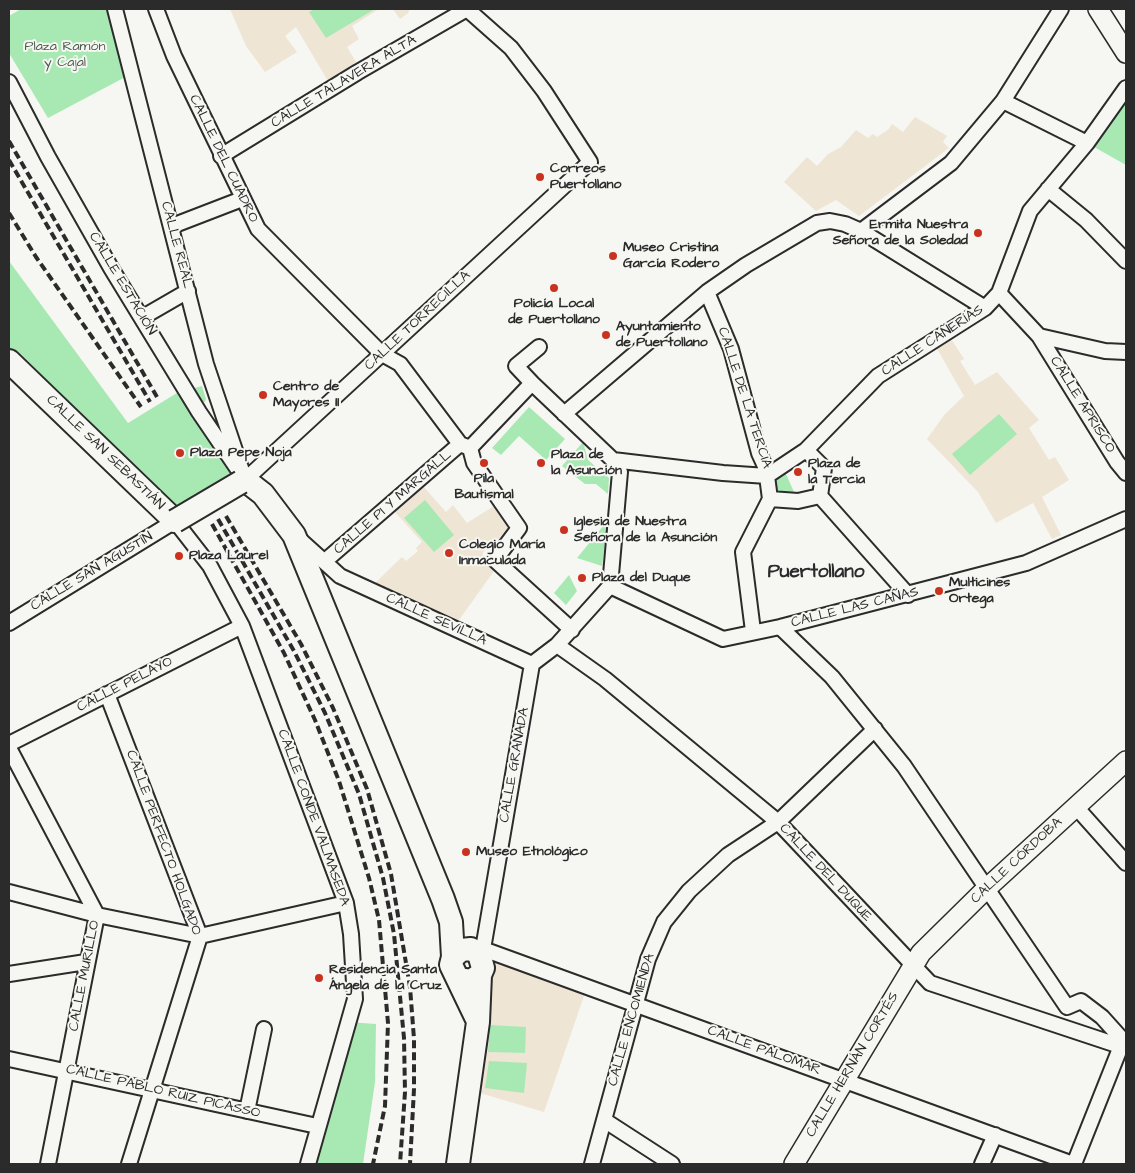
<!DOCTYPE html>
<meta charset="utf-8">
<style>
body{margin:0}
#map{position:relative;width:1135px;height:1173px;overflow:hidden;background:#f6f6f2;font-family:"Architects Daughter",sans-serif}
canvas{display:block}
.frame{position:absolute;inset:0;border:10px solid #2b2b2b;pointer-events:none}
</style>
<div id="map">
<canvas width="1135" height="1173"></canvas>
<div class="frame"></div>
</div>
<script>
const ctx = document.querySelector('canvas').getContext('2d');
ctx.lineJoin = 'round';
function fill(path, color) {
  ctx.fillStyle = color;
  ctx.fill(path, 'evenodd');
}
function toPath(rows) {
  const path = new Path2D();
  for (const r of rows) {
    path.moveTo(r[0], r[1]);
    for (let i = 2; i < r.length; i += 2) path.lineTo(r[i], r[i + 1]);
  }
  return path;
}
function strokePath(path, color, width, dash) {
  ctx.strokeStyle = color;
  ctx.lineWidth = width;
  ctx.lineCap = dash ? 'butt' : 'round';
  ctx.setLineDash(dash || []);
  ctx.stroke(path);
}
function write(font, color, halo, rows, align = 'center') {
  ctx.font = font + ' "Architects Daughter",sans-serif';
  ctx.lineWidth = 4;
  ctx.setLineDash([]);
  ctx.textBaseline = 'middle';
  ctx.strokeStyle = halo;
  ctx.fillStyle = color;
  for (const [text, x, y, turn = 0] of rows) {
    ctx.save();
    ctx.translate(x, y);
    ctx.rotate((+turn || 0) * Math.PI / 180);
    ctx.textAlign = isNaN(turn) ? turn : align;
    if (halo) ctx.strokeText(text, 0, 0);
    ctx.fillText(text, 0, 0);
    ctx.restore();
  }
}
const built = toPath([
 [230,9,379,9,352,26,359,39,347,47,356,62,328,81,296,27,285,36,297,52,265,72,246,46],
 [393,9,410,9,408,13,400,19],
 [915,117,947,136,943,142,949,148,859,216,836,200,816,211,784,182,807,157,817,166,828,154,841,147,856,130,868,138,873,134,877,137,889,129,892,124,903,132],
 [950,337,964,359,960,361,975,385,997,372,1039,420,1029,428,1049,460,1055,457,1069,480,1042,497,1061,535,1052,539,1033,503,996,523,978,492,927,439,945,414,964,396,936,347],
 [423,486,446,512,453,505,467,523,494,506,509,529,483,552,482,562,494,571,459,620,374,584,402,557,406,561,418,551,416,548,422,542,394,511],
 [492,960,559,986,585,993,544,1112,480,1093]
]);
const green = toPath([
 [21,9,115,9,131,74,48,118,9,53,9,16],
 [315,9,375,9,326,38,309,12],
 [1126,77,1126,165,1087,143,1089,133],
 [9,261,128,423,185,388,245,480,175,521,9,351],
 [202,386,206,399,205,402,201,402,191,389],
 [529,407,565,439,546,460,519,436,501,455,492,448],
 [999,414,1017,434,970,475,952,454],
 [583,442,588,460,609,478,608,494,596,484,585,484,562,466],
 [782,465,798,501,767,489],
 [425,500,454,535,434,552,404,518],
 [608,520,602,566,577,558],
 [569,575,577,591,566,605,554,593],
 [348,1022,376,1024,375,1082,363,1164,308,1164],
 [490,1025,526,1027,525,1053,488,1052],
 [489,1061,527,1063,524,1093,485,1088]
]);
const minor = toPath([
 [115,9,206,364,245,480],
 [156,9,174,56,258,229,382,354,400,364,460,444,470,448,532,383,613,460,620,472,610,586,557,645,532,664],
 [9,82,48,157,111,268,199,412,237,468],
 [1003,101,1087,143],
 [221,156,358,72,467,9],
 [1048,189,1086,220,1126,261],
 [172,226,242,199],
 [861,231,951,163,1003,101,1061,9],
 [707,292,731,349,759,453,769,475],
 [999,293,1039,336,1117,462,1126,473],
 [143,317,188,291],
 [1039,336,1105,351,1126,352],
 [532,383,516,366,539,347],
 [564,414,707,292,746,265,817,223,830,221,845,224,861,231,985,308],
 [470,448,474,463,519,528,495,560,572,630],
 [806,450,878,376,985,308,999,293,1030,211,1087,143,1126,88],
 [806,450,824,468,820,496,798,501,770,499,767,476,806,450],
 [613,460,723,473,767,476],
 [245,480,590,162,544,91,511,48,467,9],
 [820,496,908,595],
 [299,539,340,576,532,664],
 [325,561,460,444],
 [610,586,723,639,780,627,1026,563,1126,519],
 [9,623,175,521,210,566,242,626,346,903,351,934,355,999,308,1164],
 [780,627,832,677,904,766,1067,1007,1081,1001,1102,1017,1120,1037,1121,1046],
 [753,631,743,552,770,499],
 [557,645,605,679,778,822,930,983,1126,1048],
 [107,694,200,936,129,1164],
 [9,744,242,626],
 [9,748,97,915,48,1164],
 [1076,807,1126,863],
 [9,892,97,915,200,936,346,903],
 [483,949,1073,1164],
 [479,954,483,949,532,664],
 [9,974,86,962],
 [9,1059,317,1126],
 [247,1111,264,1029],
 [604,1120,672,1164],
 [592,1164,648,959,664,922,689,891,728,855,778,822,875,729],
 [982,1164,995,1135],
 [1074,1164,1121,1046]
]);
const secondary = toPath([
 [1098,9,1126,53],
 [794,1164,921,953,987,888,1126,761]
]);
const trunk = toPath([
 [9,361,175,521],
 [241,482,245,480,263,494,294,535,443,899,451,922,453,957],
 [460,979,471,981,480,975,483,968,479,954,471,949,461,950,453,957,451,965,476,1017],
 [458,1164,478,1022,480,975]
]);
const rail = toPath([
 [9,141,157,397],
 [9,160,150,402],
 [9,213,36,257,141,407],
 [226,516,301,644,333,708,367,789,391,874,410,987,414,1039,414,1089,410,1164],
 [218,519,294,651,325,713,359,794,383,878,394,934,404,1038,405,1092,400,1164],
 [212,524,284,653,315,720,339,781,369,878,379,920,388,1023,385,1106,373,1164]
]);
const trunkBridge = toPath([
 [175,521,241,482]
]);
const markers = [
 [540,177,5,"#c8321e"],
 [978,233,5,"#c8321e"],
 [613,256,5,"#c8321e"],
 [554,288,5,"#c8321e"],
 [606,335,5,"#c8321e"],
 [263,395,5,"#c8321e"],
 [180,453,5,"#c8321e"],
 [484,463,5,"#c8321e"],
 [541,463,5,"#c8321e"],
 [798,472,5,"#c8321e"],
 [564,530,5,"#c8321e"],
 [449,553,5,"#c8321e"],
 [179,556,5,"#c8321e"],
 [582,578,5,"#c8321e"],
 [939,591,5,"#c8321e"],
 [466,852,5,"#c8321e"],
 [319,978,5,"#c8321e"]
];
const parkNames = [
 ["Plaza Ramón",65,47],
 ["y Cajal",65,63]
];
const streetNames = [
 ["CALLE TALAVERA ALTA",344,82,-31],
 ["CALLE DEL CUADRO",223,159,64],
 ["CALLE REAL",176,245,75],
 ["CALLE ESTACIÓN",122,284,59],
 ["CALLE TORRECILLA",418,321,-43],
 ["CALLE CAÑERÍAS",933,341,-33],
 ["CALLE DE LA TERCIA",744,398,72],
 ["CALLE APRISCO",1082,405,58],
 ["CALLE SAN SEBASTIÁN",105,453,44],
 ["CALLE PI Y MARGALL",393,503,-41],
 ["CALLE SAN AGUSTÍN",92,572,-31],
 ["CALLE LAS CAÑAS",855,608,-14],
 ["CALLE SEVILLA",436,620,24],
 ["CALLE PELAYO",125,685,-27],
 ["CALLE GRANADA",515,765,-80],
 ["CALLE CONDE VALMASEDA",313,818,70],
 ["CALLE PERFECTO HOLGADO",163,843,70],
 ["CALLE CÓRDOBA",1017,861,-43],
 ["CALLE DEL DUQUE",825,873,47],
 ["CALLE MURILLO",85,976,-79],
 ["CALLE ENCOMIENDA",632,1020,-74],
 ["CALLE PALOMAR",764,1051,20],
 ["CALLE HERNÁN CORTÉS",853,1065,-59],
 ["CALLE PABLO RUIZ PICASSO",163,1092,13]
];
const poiNames = [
 ["Correos",550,169],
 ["Puertollano",550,185],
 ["Ermita Nuestra",968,225,"right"],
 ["Señora de la Soledad",968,241,"right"],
 ["Museo Cristina",623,248],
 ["García Rodero",623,264],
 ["Policía Local",554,304,"center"],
 ["de Puertollano",554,320,"center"],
 ["Ayuntamiento",616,327],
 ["de Puertollano",616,343],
 ["Centro de",273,387],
 ["Mayores II",273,403],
 ["Plaza Pepe Noja",190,453],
 ["Plaza de",551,455],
 ["la Asunción",551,471],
 ["Plaza de",808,464],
 ["la Tercia",808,480],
 ["Pila",484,479,"center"],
 ["Bautismal",484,495,"center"],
 ["Iglesia de Nuestra",574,522],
 ["Señora de la Asunción",574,538],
 ["Colegio María",459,545],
 ["Inmaculada",459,561],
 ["Plaza Laurel",189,556],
 ["Plaza del Duque",592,578],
 ["Multicines",949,583],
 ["Ortega",949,599],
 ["Museo Etnológico",476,852],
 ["Residencia Santa",329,970],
 ["Ángela de la Cruz",329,986]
];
const districtNames = [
 ["Puertollano",816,573]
];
fill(built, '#eee5d4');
fill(green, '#a8e9b3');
strokePath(minor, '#2b2b2b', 18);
strokePath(secondary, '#2b2b2b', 22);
strokePath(trunk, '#2b2b2b', 26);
strokePath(minor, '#f6f6f2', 14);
strokePath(secondary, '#f6f6f2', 19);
strokePath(trunk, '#f6f6f2', 22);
strokePath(rail, '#2b2b2b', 4, [8, 4]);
strokePath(trunkBridge, '#2b2b2b', 26, []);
strokePath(trunkBridge, '#f6f6f2', 22);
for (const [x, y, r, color] of markers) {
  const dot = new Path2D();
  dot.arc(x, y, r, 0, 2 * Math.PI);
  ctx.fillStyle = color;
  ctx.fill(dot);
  strokePath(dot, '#f6f6f2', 2);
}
write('14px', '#4a5a4d', '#f6f6f2', parkNames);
write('14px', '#2b2b2b', '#f6f6f2', streetNames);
write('bold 14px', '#2b2b2b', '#f6f6f2', poiNames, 'left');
write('bold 19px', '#2b2b2b', '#f6f6f2', districtNames);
</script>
